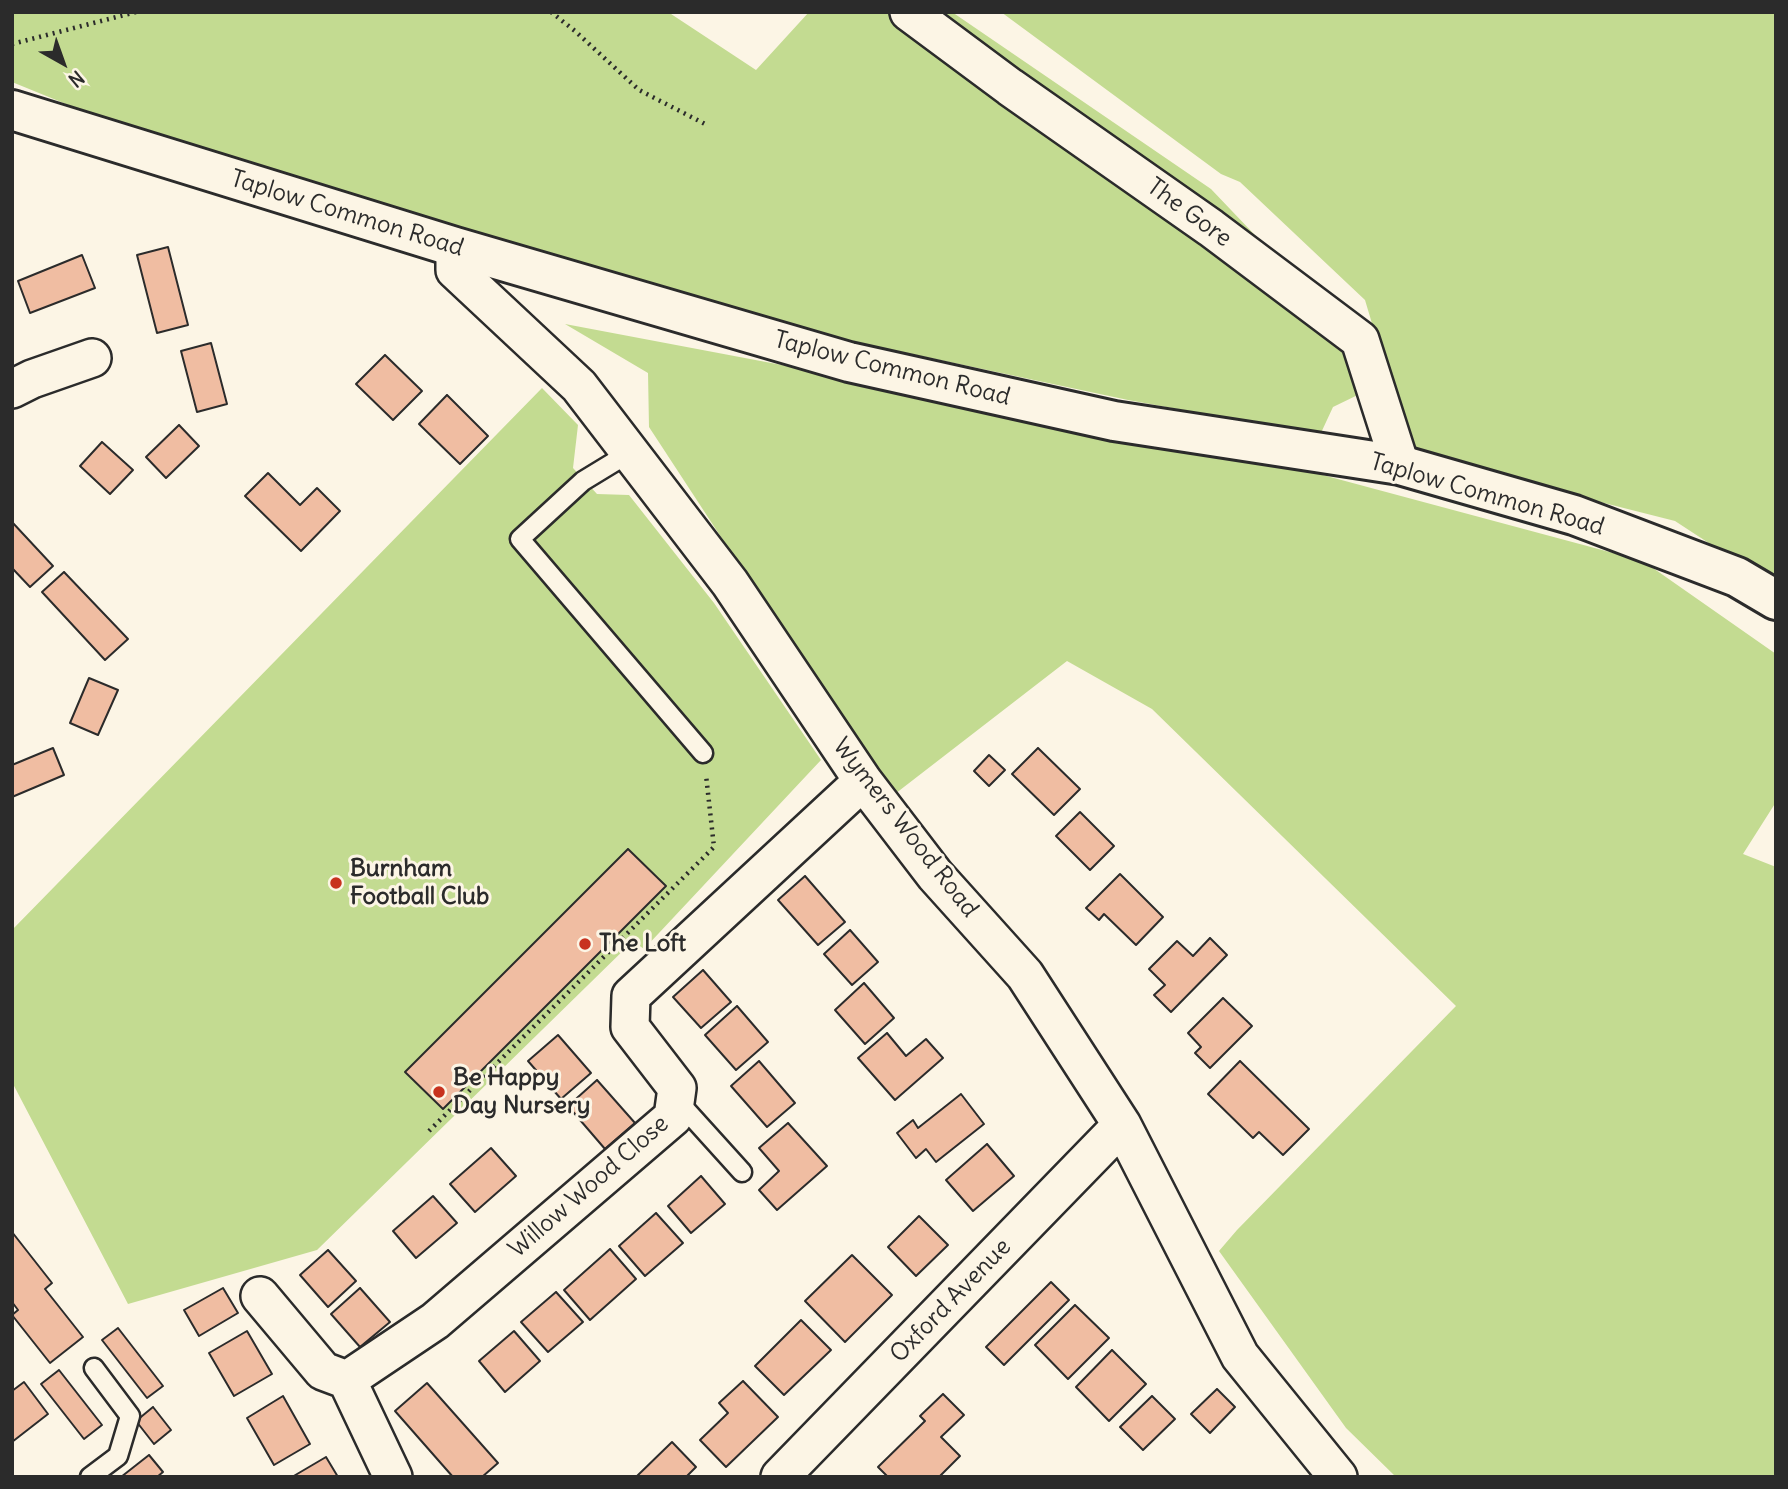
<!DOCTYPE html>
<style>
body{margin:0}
#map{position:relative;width:1788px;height:1489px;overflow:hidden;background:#fcf5e5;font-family:Delius,sans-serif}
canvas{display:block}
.frame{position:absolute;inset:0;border:14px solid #2b2b2b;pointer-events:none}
.north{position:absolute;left:28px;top:28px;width:70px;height:70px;-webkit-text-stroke:5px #fcf5e5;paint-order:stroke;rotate:140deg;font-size:19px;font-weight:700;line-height:28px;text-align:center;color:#2b2b2b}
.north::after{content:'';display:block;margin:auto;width:24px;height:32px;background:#2b2b2b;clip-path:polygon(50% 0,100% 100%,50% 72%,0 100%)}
</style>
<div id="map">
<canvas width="1788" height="1489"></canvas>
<div class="frame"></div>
<div class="north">N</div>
</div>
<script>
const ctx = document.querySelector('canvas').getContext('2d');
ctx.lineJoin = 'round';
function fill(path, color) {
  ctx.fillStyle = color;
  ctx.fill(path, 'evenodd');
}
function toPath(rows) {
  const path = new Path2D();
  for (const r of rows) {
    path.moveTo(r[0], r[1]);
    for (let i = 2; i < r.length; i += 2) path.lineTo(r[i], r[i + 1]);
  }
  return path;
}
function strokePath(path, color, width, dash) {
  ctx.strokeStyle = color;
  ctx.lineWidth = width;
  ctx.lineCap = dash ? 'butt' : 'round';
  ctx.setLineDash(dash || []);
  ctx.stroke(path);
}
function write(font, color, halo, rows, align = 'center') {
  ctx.font = font + ' Delius,sans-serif';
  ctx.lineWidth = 6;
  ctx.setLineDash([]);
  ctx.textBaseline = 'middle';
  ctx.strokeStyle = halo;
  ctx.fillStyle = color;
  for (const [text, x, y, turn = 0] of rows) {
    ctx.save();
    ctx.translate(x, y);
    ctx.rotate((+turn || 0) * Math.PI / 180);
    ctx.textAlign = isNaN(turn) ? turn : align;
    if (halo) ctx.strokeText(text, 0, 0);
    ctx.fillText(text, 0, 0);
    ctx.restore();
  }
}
const green = toPath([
 [12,12,668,12,756,70,809,12,952,12,1211,189,1353,338,1368,390,1333,407,1320,435,1128,400,752,320,115,124,12,82],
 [1001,12,1776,12,1776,587,1675,521,1411,454,1365,300,1240,182,1221,174],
 [565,324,1226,449,1643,561,1776,654,1776,802,1743,854,1776,867,1776,1477,1396,1477,1346,1428,1219,1251,1237,1230,1456,1006,1152,709,1067,661,891,797,649,427,648,373],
 [542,388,578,425,573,468,597,494,629,495,714,603,821,760,644,949,633,941,317,1250,128,1304,12,1082,12,930]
]);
const building = toPath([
 [168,247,188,325,157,333,137,255,168,247],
 [82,255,95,288,30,313,18,281,82,255],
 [211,343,227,404,197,412,181,351,211,343],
 [385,355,422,391,393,420,356,384,385,355],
 [447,395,488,436,460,464,419,424,447,395],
 [179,425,199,446,166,478,146,457,179,425],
 [102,442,133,470,110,494,80,466,102,442],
 [268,473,300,505,317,488,340,511,301,551,245,496,268,473],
 [12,522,53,566,30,587,12,568,12,522],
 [64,572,128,639,105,660,42,592,64,572],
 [89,678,118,690,98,735,70,723,89,678],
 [53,748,64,775,12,797,12,765,53,748],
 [1038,748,1080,789,1054,815,1012,774,1038,748],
 [989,755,1005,770,989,786,974,771,989,755],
 [1080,812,1114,846,1090,870,1056,836,1080,812],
 [628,849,666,886,443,1109,405,1072,628,849],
 [1120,874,1163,917,1136,945,1104,914,1099,920,1086,908,1120,874],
 [805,876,845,922,818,945,778,900,805,876],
 [850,930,878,962,852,985,824,954,850,930],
 [1210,938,1227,955,1171,1012,1154,995,1165,985,1149,969,1177,941,1193,956,1210,938],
 [703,970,731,1002,701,1028,673,997,703,970],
 [864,983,894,1018,865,1044,835,1010,864,983],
 [1223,998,1252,1026,1210,1068,1195,1053,1201,1047,1188,1033,1223,998],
 [737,1006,768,1042,736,1070,705,1035,737,1006],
 [887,1033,906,1056,926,1039,943,1058,895,1100,858,1058,887,1033],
 [558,1035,591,1073,561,1099,528,1061,558,1035],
 [759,1061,795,1103,767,1127,731,1086,759,1061],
 [1240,1061,1309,1129,1283,1155,1259,1132,1253,1138,1208,1094,1240,1061],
 [597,1080,635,1123,605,1149,568,1106,597,1080],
 [961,1094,984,1124,936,1162,926,1149,916,1158,897,1133,913,1120,918,1128,961,1094],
 [788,1123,827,1166,777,1210,759,1190,779,1171,759,1148,788,1123],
 [987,1144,1014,1176,973,1211,946,1180,987,1144],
 [491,1148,516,1176,475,1212,450,1184,491,1148],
 [701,1176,725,1204,691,1233,668,1206,701,1176],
 [433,1196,457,1223,416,1258,393,1231,433,1196],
 [656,1213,683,1243,645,1276,619,1246,656,1213],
 [919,1216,948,1245,916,1276,888,1247,919,1216],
 [12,1232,52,1283,45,1289,83,1337,50,1363,12,1315,18,1310,12,1302,12,1232],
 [610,1249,636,1279,590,1320,564,1290,610,1249],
 [328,1250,356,1281,328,1307,300,1275,328,1250],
 [852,1255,892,1295,845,1342,805,1301,852,1255],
 [1051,1282,1069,1300,1004,1365,986,1347,1051,1282],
 [223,1288,238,1313,199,1336,184,1310,223,1288],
 [360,1288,390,1322,360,1347,331,1314,360,1288],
 [556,1292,583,1322,548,1352,521,1322,556,1292],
 [1075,1305,1109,1338,1068,1379,1035,1345,1075,1305],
 [801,1320,831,1350,784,1395,755,1366,801,1320],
 [118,1328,163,1386,147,1398,102,1340,118,1328],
 [247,1331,272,1374,234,1396,209,1353,247,1331],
 [514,1331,540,1361,505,1392,479,1361,514,1331],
 [1112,1350,1146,1384,1109,1421,1076,1387,1112,1350],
 [59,1370,102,1425,84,1439,41,1384,59,1370],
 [743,1381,778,1417,726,1467,700,1440,728,1413,719,1403,743,1381],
 [24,1382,48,1414,12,1442,12,1391,24,1382],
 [427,1383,498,1463,482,1477,453,1477,395,1411,427,1383],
 [1217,1389,1235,1407,1210,1433,1191,1414,1217,1389],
 [943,1394,964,1415,941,1437,960,1456,939,1477,888,1477,878,1467,925,1421,920,1416,943,1394],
 [283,1396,310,1444,274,1465,247,1418,283,1396],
 [1152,1396,1175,1419,1143,1450,1120,1427,1152,1396],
 [153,1407,171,1430,154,1444,136,1421,153,1407],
 [672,1442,696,1467,686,1477,636,1477,672,1442],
 [149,1455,163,1472,157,1477,121,1477,149,1455],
 [326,1457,338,1477,292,1477,326,1457]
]);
const path = toPath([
 [551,12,575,31,639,90,707,125],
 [12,44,136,12],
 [429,1131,714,847,706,775]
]);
const lane = toPath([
 [629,453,583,481,520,539,703,753],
 [676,1099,742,1172],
 [90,1477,118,1456,130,1416,94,1368]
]);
const street = toPath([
 [909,12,1010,87,1211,228,1360,340,1400,465],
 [455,247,455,270,579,386,730,583,863,781,935,875,1025,975,1122,1125,1240,1356,1338,1477],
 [12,389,32,379,92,358],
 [260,1296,323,1371,347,1380,435,1321,673,1117,677,1088,630,1027,631,996,863,781],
 [347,1380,393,1477],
 [780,1477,1122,1125]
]);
const secondary = toPath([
 [12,110,455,247,849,362,1114,421,1400,465,1574,515,1737,577,1776,600]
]);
const markers = [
 [336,883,7,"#c8321e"],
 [585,944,7,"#c8321e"],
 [439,1092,7,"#c8321e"]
];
const streetNames = [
 ["The Gore",1189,213,36],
 ["Taplow Common Road",347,214,17],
 ["Taplow Common Road",892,369,14],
 ["Taplow Common Road",1487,495,16],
 ["Wymers Wood Road",905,828,52],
 ["Willow Wood Close",589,1187,-41],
 ["Oxford Avenue",951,1301,-46]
];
const poiNames = [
 ["Burnham",350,869],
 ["Football Club",350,897],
 ["The Loft",599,944],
 ["Be Happy",453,1078],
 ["Day Nursery",453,1106]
];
fill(green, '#c3db91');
fill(building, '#f0bda2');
strokePath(building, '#2b2b2b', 2);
strokePath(lane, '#2b2b2b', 23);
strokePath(street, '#2b2b2b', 42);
strokePath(secondary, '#2b2b2b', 44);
strokePath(path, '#2b2b2b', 4.5, [2, 5]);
strokePath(lane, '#fcf5e5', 18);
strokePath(street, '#fcf5e5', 37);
strokePath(secondary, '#fcf5e5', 38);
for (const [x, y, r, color] of markers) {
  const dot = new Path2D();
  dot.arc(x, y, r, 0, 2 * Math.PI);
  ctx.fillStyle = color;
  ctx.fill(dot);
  strokePath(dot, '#fcf5e5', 2.5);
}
write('24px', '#2b2b2b', '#fcf5e5', streetNames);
write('bold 24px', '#2b2b2b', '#fcf5e5', poiNames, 'left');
</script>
